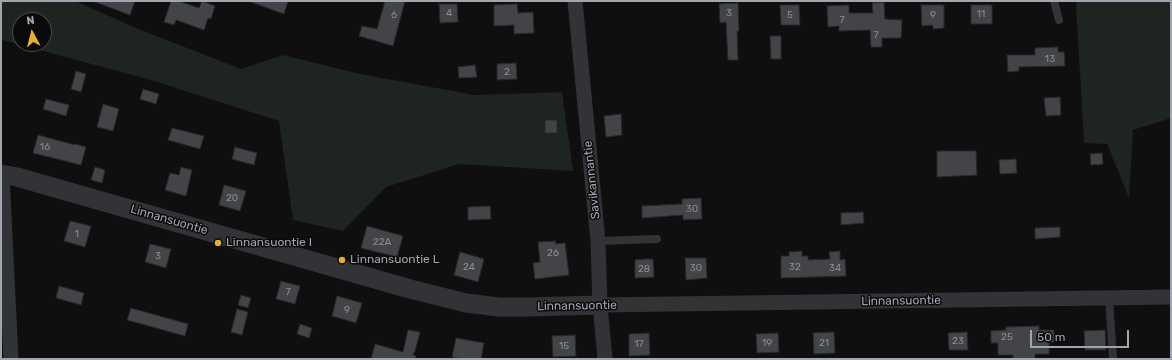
<!DOCTYPE html>
<style>
body{margin:0}
#map{position:relative;width:1172px;height:360px;overflow:hidden;background:#0f0f10;font-family:Rubik,sans-serif}
canvas{display:block}
.frame{position:absolute;inset:0;border:2px solid #a1a5b0;pointer-events:none}
.north{position:absolute;left:12px;top:12px;width:40px;height:40px;box-sizing:border-box;background:#0a0a0b;border:1px solid #46484d;border-radius:50%;rotate:353deg;font-size:11px;font-weight:700;line-height:16px;text-align:center;color:#a1a5b0}
.north::after{content:'';display:block;margin:auto;width:14px;height:18px;background:#e2b134;clip-path:polygon(50% 0,100% 100%,50% 72%,0 100%)}
.scale{position:absolute;left:1030px;top:330px;width:99px;height:18px;box-sizing:border-box;border:2px solid #a1a5b0;border-top:0;padding-left:5px;font-size:12px;line-height:14px;white-space:nowrap;color:#a1a5b0;-webkit-text-stroke:3px #0a0a0b;paint-order:stroke}
</style>
<div id="map">
<canvas width="1172" height="360"></canvas>
<div class="frame"></div>
<div class="north">N</div>
<div class="scale">50 m</div>
</div>
<script>
const ctx = document.querySelector('canvas').getContext('2d');
ctx.lineJoin = 'round';
function fill(path, color) {
  ctx.fillStyle = color;
  ctx.fill(path, 'evenodd');
}
function toPath(rows) {
  const path = new Path2D();
  for (const r of rows) {
    path.moveTo(r[0], r[1]);
    for (let i = 2; i < r.length; i += 2) path.lineTo(r[i], r[i + 1]);
  }
  return path;
}
function strokePath(path, color, width, dash) {
  ctx.strokeStyle = color;
  ctx.lineWidth = width;
  ctx.lineCap = dash ? 'butt' : 'round';
  ctx.setLineDash(dash || []);
  ctx.stroke(path);
}
function write(font, color, halo, rows, align = 'center') {
  ctx.font = font + ' Rubik,sans-serif';
  ctx.lineWidth = 3;
  ctx.setLineDash([]);
  ctx.textBaseline = 'middle';
  ctx.strokeStyle = halo;
  ctx.fillStyle = color;
  for (const [text, x, y, turn = 0] of rows) {
    ctx.save();
    ctx.translate(x, y);
    ctx.rotate((+turn || 0) * Math.PI / 180);
    ctx.textAlign = isNaN(turn) ? turn : align;
    if (halo) ctx.strokeText(text, 0, 0);
    ctx.fillText(text, 0, 0);
    ctx.restore();
  }
}
const green = toPath([
 [1,1,75,1,136,28,241,69,283,55,360,74,475,95,562,92,573,171,459,164,386,187,343,231,293,220,279,121,151,80,2,40,1,37],
 [20,20,44,20,44,44,20,44],
 [1079,1,1171,1,1171,66,1170,67,1171,74,1171,118,1133,130,1129,198,1107,144,1084,143,1076,3]
]);
const building = toPath([
 [96,1,135,1,130,15,95,2,96,1],
 [171,1,178,1,199,8,202,1,215,6,211,19,208,18,204,30,176,20,174,25,164,22,171,1],
 [251,1,288,1,284,14,251,2,251,1],
 [385,1,405,1,393,46,359,36,362,26,377,29,385,1],
 [884,2,885,19,902,20,901,38,882,38,882,47,871,47,870,30,839,31,839,26,828,27,827,6,849,5,849,13,873,13,872,3,884,2],
 [738,3,739,31,737,31,738,60,728,60,726,22,720,23,719,4,738,3],
 [439,4,457,4,458,22,440,23,439,4],
 [517,4,518,13,533,12,534,33,514,34,514,25,494,26,494,5,517,4],
 [780,5,799,5,800,25,781,25,780,5],
 [921,5,944,5,944,28,933,29,933,25,922,26,921,5],
 [971,5,992,5,992,24,971,24,971,5],
 [770,36,781,36,781,59,771,59,770,36],
 [1058,47,1058,52,1064,52,1065,66,1019,67,1019,71,1008,72,1007,55,1035,55,1035,48,1058,47],
 [516,63,517,79,497,80,497,64,516,63],
 [475,65,477,77,459,78,458,67,475,65],
 [76,71,86,74,81,92,71,89,76,71],
 [143,89,159,94,156,104,140,99,143,89],
 [1060,97,1061,115,1046,116,1044,98,1060,97],
 [46,99,69,105,66,116,43,109,46,99],
 [103,104,119,109,113,131,97,127,103,104],
 [621,114,622,135,606,137,604,116,621,114],
 [545,120,557,120,557,133,545,133,545,120],
 [172,128,204,136,200,149,168,140,172,128],
 [38,135,75,145,75,144,86,147,81,165,33,153,38,135],
 [235,147,257,153,254,165,232,159,235,147],
 [937,151,976,151,977,175,937,177,937,151],
 [1102,153,1103,164,1091,165,1090,154,1102,153],
 [1016,159,1017,173,1000,174,999,160,1016,159],
 [95,167,105,170,102,183,91,180,95,167],
 [181,167,192,170,186,196,165,190,170,173,179,175,181,167],
 [224,185,246,191,240,211,219,205,224,185],
 [701,198,702,219,683,220,683,215,642,218,642,206,682,204,682,199,701,198],
 [490,206,491,219,468,220,468,207,490,206],
 [863,212,864,223,841,225,841,213,863,212],
 [70,221,91,226,85,247,64,241,70,221],
 [367,226,403,236,397,257,361,248,367,226],
 [1060,227,1060,237,1035,239,1035,228,1060,227],
 [555,241,556,244,565,243,569,275,535,279,533,263,540,262,538,242,555,241],
 [150,244,171,249,166,268,145,262,150,244],
 [802,251,802,256,808,256,808,260,830,259,829,252,840,251,840,260,845,259,846,276,781,278,781,256,789,256,789,252,802,251],
 [460,252,484,259,478,282,454,275,460,252],
 [685,258,706,258,707,278,686,280,685,258],
 [645,259,653,259,654,277,635,278,635,260,645,259],
 [281,281,300,286,295,304,276,299,281,281],
 [59,286,84,293,81,305,56,298,59,286],
 [241,295,251,298,248,308,238,305,241,295],
 [337,296,362,303,356,323,332,316,337,296],
 [131,308,188,324,185,336,127,320,131,308],
 [237,309,248,312,242,335,231,332,237,309],
 [300,324,312,328,309,338,297,334,300,324],
 [1039,326,1039,330,1054,330,1054,342,1049,342,1049,354,1035,354,1035,359,1013,359,1013,355,998,355,998,343,991,343,991,331,1006,330,1006,327,1039,326],
 [408,330,420,332,415,351,413,355,416,356,415,359,371,359,375,344,403,352,408,330],
 [1105,330,1106,350,1085,350,1084,331,1105,330],
 [834,332,835,353,814,354,813,333,834,332],
 [967,332,968,350,949,350,948,333,967,332],
 [649,333,650,355,629,356,629,334,649,333],
 [778,333,779,352,757,353,756,334,778,333],
 [575,335,576,356,553,357,552,336,575,335],
 [456,338,484,343,481,359,462,359,452,357,456,338]
]);
const service = toPath([
 [1054,1,1059,20],
 [598,241,657,239],
 [1109,298,1113,359]
]);
const minor = toPath([
 [575,1,598,241,600,305,605,359],
 [2,174,11,359],
 [600,305,1171,297]
]);
const tertiary = toPath([
 [1,174,17,177,410,289,466,303,499,307,529,307,600,305]
]);
const markers = [
 [218,243,4,"#e2b134"],
 [342,260,4,"#e2b134"]
];
const numberNames = [
 ["4",449,13],
 ["3",729,13],
 ["11",981,14],
 ["6",394,15],
 ["5",790,15],
 ["9",933,15],
 ["7",842,20],
 ["7",876,35],
 ["13",1050,59],
 ["2",507,72],
 ["16",45,147],
 ["20",232,198],
 ["30",692,209],
 ["1",77,234],
 ["22A",382,242],
 ["26",553,253],
 ["3",158,256],
 ["24",469,267],
 ["32",795,267],
 ["30",696,268],
 ["34",835,268],
 ["28",644,269],
 ["7",288,292],
 ["9",347,310],
 ["25",1007,337],
 ["23",958,341],
 ["19",767,343],
 ["21",824,343],
 ["17",639,344],
 ["15",564,346]
];
const streetNames = [
 ["Savikannantie",592,180,-96],
 ["Linnansuontie",169,220,16],
 ["Linnansuontie",901,301,-1],
 ["Linnansuontie",577,306,-1]
];
const poiNames = [
 ["Linnansuontie I",226,243],
 ["Linnansuontie L",350,260]
];
fill(green, '#1e241f');
fill(building, '#434448');
strokePath(building, '#29292c', 1);
strokePath(service, '#323337', 8);
strokePath(minor, '#323337', 15);
strokePath(tertiary, '#323337', 19);
for (const [x, y, r, color] of markers) {
  const dot = new Path2D();
  dot.arc(x, y, r, 0, 2 * Math.PI);
  ctx.fillStyle = color;
  ctx.fill(dot);
  strokePath(dot, '#0a0a0b', 1.5);
}
write('10px', '#8a8d96', null, numberNames);
write('12px', '#a1a5b0', '#0a0a0b', streetNames);
write('12px', '#a1a5b0', '#0a0a0b', poiNames, 'left');
</script>
